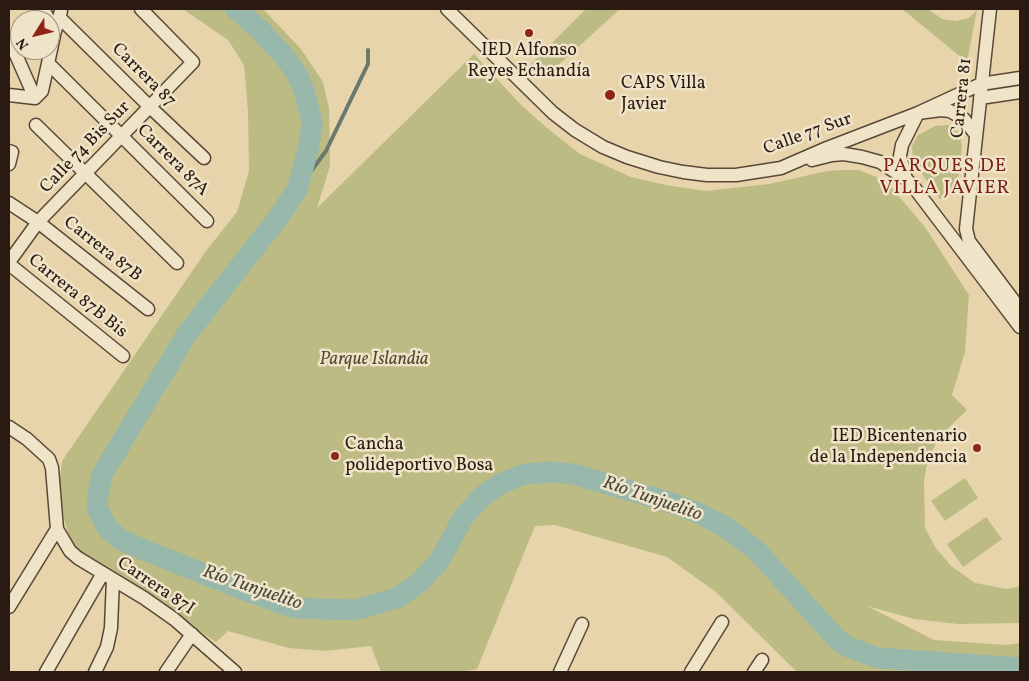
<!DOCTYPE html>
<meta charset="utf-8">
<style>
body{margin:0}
#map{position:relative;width:1029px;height:681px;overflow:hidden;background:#e7d4ab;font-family:Vollkorn,serif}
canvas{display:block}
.frame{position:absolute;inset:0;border:10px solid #2a1a11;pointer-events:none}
.north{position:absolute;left:10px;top:10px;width:50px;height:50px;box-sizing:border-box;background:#efe3c8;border:1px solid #a0937f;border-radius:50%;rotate:234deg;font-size:14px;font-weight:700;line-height:20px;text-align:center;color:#2a1a11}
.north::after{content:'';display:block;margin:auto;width:18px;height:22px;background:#8f2418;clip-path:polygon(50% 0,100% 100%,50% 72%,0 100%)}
</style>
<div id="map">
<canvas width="1029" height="681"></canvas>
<div class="frame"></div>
<div class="north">N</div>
</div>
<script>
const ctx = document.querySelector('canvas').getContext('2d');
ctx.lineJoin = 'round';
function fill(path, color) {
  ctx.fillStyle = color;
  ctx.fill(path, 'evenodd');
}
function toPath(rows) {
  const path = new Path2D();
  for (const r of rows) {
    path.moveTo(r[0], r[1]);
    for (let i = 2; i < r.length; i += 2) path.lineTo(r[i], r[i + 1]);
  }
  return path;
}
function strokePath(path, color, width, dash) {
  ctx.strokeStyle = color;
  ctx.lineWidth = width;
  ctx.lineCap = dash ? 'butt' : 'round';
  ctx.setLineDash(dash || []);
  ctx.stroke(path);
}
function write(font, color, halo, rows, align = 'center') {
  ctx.font = font + ' Vollkorn,serif';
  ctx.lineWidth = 5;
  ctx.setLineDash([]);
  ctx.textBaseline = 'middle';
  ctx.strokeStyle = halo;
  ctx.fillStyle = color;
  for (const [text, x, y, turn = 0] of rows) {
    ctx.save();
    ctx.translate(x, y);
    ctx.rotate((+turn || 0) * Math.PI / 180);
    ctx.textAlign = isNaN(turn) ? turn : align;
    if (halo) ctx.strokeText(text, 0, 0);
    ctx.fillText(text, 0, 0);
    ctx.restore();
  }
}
const green = toPath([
 [183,9,263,9,301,49,323,82,329,108,330,166,317,208,474,54,521,105,547,128,580,154,631,177,666,185,706,191,769,184,827,171,842,170,859,170,886,181,925,227,969,295,965,352,952,395,967,410,939,437,928,459,924,481,925,528,935,547,951,566,975,583,1007,589,1020,586,1020,623,958,624,914,619,867,606,934,640,1007,645,1020,643,1020,672,797,672,716,592,667,557,555,525,535,526,477,669,463,672,381,672,371,646,325,651,289,648,228,631,216,642,192,626,164,603,83,556,72,543,65,523,59,490,62,461,206,251,237,212,249,171,248,111,244,65,228,40],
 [586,9,620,9,543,79,529,66],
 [902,9,928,9,942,19,956,21,969,18,977,10,967,62],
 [949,125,960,133,962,147,956,194,940,199,913,161,912,146,918,135,935,126],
 [965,478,978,498,945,521,931,501],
 [986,517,1002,539,963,567,947,544]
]);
const stream = toPath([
 [297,190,326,151,368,64,368,50]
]);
const river = toPath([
 [236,9,260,30,285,57,297,74,305,94,312,122,309,146,297,190,278,218,187,334,103,473,99,488,97,508,107,528,120,539,132,545,244,590,295,608,355,610,397,598,420,582,440,560,464,516,484,495,502,483,525,474,549,472,573,474,669,502,698,513,724,526,756,550,837,639,848,647,878,658,1020,668]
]);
const minor = toPath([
 [43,9,49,20],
 [447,9,553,113,575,130,603,147,627,157,659,167,683,172,707,175,736,175,781,168,827,148,918,113,981,84,1020,78],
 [990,9,966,229,969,241,1020,309],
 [59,17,150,107,204,158],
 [9,39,35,98],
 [48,63,207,221],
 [9,95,35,98],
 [35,98,42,91,55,31,61,11],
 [980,98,1020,92],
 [36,125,177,263],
 [9,151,12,152,9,164],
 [812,160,832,155,844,154,862,157,880,162,906,179,913,186,1020,327],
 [906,179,900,156,902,145,918,113,941,110,950,111,964,119,976,135],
 [9,203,38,222,148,309],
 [9,262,38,222,193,62,141,9],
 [9,264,123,356],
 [9,427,27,439,49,459,52,468,57,529,70,551,78,558,144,598,174,619,235,672],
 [9,607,57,529],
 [46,672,103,573],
 [95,672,107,647,111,628,113,579],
 [166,672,192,634],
 [560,672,582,624],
 [691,672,722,622],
 [754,672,762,660]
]);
const markers = [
 [529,33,5,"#8f2418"],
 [610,95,6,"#8f2418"],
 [977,448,5,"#8f2418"],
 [335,456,5,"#8f2418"]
];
const poiNames = [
 ["IED Alfonso",529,52,"center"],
 ["Reyes Echandía",529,73,"center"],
 ["CAPS Villa",621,85],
 ["Javier",621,106],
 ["IED Bicentenario",967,438,"right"],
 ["de la Independencia",967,459,"right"],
 ["Cancha",345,446],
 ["polideportivo Bosa",345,467]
];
const streetNames = [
 ["Carrera 87",143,76,45],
 ["Carrera 81",963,98,-84],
 ["Calle 77 Sur",808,135,-20],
 ["Calle 74 Bis Sur",86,148,-46],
 ["Carrera 87A",172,161,45],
 ["Carrera 87B",102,250,38],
 ["Carrera 87B Bis",77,297,39],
 ["Carrera 87I",155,587,34]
];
const parkNames = [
 ["Parque Islandia",374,361]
];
const neighbourhoodNames = [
 ["PARQUES DE",945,168],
 ["VILLA JAVIER",945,190]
];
const waterNames = [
 ["Río Tunjuelito",652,500,19],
 ["Río Tunjuelito",252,589,19]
];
fill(green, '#bcbb84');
strokePath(stream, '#6b796d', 4);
strokePath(river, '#97b8ab', 21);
strokePath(minor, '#594838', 15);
strokePath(minor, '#efe3c8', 12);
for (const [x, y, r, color] of markers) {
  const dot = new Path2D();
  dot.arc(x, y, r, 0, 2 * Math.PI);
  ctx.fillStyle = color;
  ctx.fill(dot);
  strokePath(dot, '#efe3c8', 2);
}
write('18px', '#2a1a11', '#efe3c8', poiNames, 'left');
write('18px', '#2a1a11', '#efe3c8', streetNames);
write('italic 18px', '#564a34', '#efe3c8', parkNames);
ctx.letterSpacing = '1px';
write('19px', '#7a1f14', '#efe3c8', neighbourhoodNames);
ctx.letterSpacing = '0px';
write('italic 19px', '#4b493f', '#efe3c8', waterNames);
</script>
